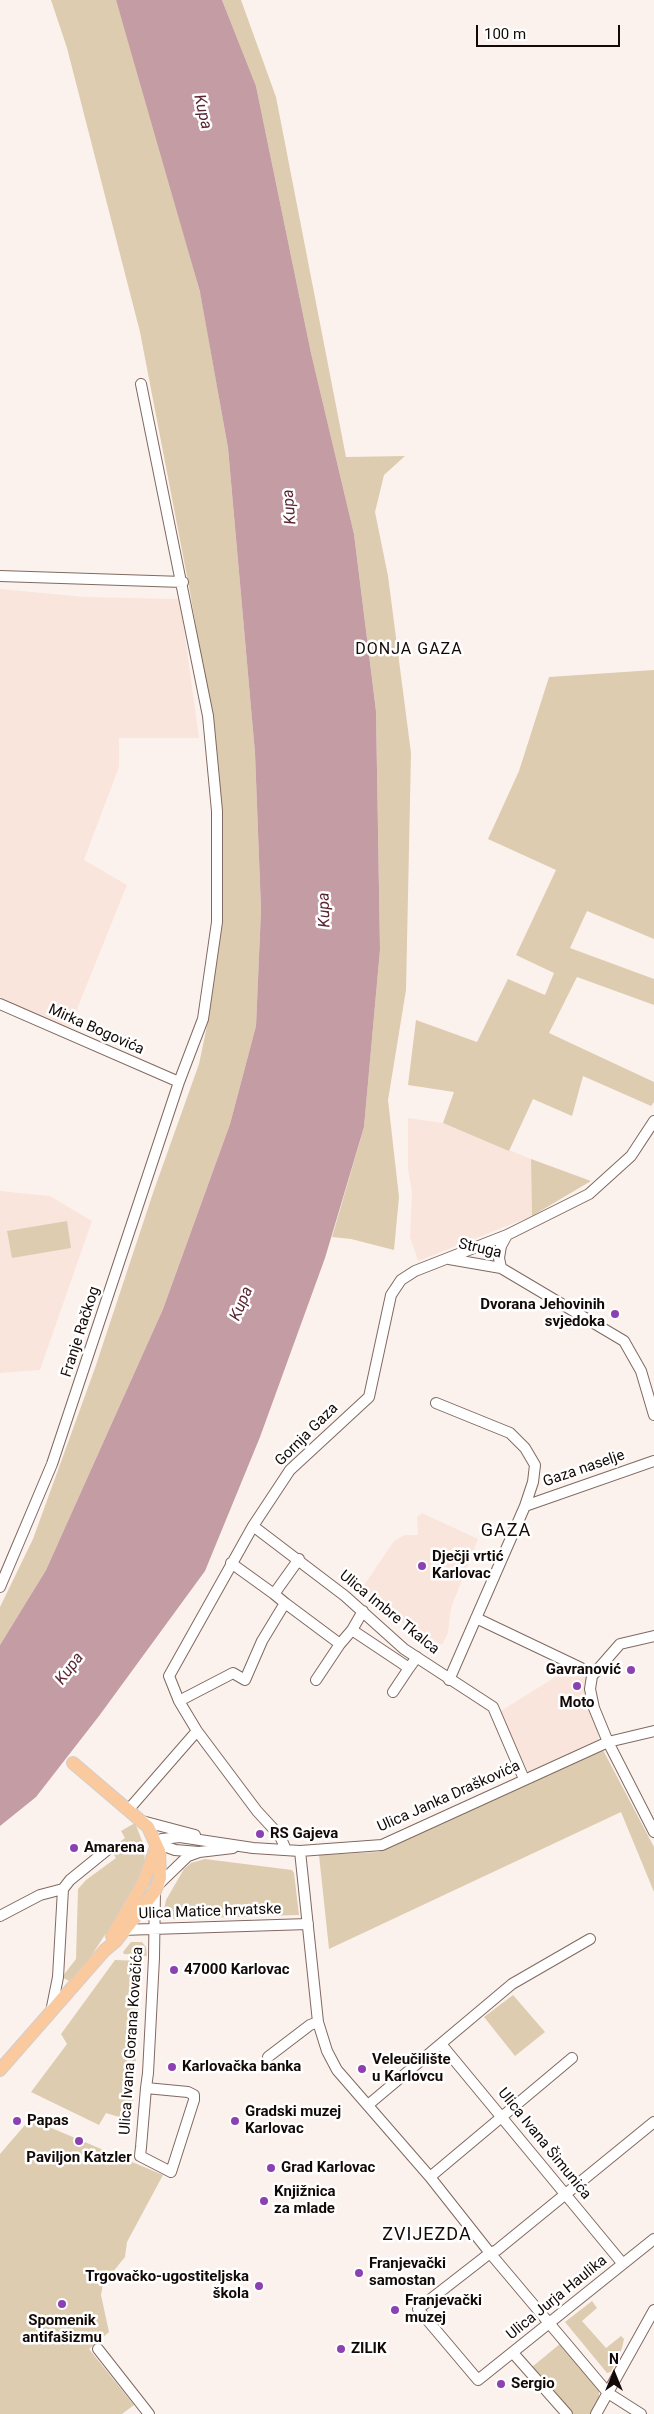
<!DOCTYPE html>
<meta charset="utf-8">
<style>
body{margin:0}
#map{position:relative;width:654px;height:2414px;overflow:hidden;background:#fcf2ed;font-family:Roboto,sans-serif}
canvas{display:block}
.north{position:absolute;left:589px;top:2349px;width:50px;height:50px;-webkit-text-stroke:4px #fff;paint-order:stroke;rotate:0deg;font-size:14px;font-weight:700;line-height:20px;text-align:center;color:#130a07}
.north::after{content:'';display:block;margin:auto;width:18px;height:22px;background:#130a07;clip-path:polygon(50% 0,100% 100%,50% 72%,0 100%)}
.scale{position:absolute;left:476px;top:25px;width:144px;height:22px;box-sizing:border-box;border:2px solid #130a07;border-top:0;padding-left:6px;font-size:15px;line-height:18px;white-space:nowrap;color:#130a07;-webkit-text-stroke:4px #fff;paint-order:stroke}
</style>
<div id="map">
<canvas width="654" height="2414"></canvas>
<div class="north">N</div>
<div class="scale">100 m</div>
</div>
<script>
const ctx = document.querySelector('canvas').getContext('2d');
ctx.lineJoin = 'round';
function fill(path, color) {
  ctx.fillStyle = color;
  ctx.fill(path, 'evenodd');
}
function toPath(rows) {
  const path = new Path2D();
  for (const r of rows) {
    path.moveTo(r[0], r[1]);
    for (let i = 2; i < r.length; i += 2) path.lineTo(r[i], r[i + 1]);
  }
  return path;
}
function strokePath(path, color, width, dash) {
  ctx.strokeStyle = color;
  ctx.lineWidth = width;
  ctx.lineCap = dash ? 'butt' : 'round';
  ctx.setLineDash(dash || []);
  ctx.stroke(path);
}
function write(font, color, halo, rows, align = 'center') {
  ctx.font = font + ' Roboto,sans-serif';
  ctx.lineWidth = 5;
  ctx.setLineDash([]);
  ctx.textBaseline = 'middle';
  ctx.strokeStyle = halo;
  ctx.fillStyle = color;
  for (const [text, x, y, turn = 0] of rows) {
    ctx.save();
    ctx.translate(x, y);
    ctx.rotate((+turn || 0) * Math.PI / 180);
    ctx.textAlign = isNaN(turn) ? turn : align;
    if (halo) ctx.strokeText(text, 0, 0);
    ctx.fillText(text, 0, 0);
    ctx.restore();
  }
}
const built = toPath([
 [0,589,85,597,180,599,199,738,119,738,119,767,84,860,127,885,69,1029,0,997],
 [408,1118,443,1123,531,1159,532,1216,418,1261,410,1237,412,1192,408,1169],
 [0,1191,50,1196,92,1221,40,1370,0,1373],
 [422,1513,478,1539,451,1608,448,1633,442,1645,389,1615,360,1591,394,1541,405,1535,418,1535,417,1517],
 [573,1666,585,1674,599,1739,529,1773,499,1712]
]);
const green = toPath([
 [51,0,116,0,152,119,201,296,228,448,255,753,261,910,256,1026,230,1124,163,1309,46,1570,0,1645,0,1607,33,1539,95,1368,154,1190,199,1064,208,1021,221,922,211,716,190,592,140,332,67,48],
 [222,0,241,0,276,97,346,457,405,456,384,475,375,512,388,576,411,753,406,990,388,1100,399,1197,394,1250,351,1239,332,1237,364,1127,380,950,376,711,354,534,311,353,256,86],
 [654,670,654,939,587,911,570,948,654,979,654,1005,577,977,549,1033,654,1082,654,1102,651,1106,583,1076,572,1116,533,1099,509,1151,443,1123,454,1092,408,1085,416,1020,477,1042,508,979,545,995,554,973,516,955,556,870,488,839,519,771,549,677],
 [531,1159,591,1181,532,1216],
 [67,1221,71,1248,12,1258,7,1231],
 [603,1750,654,1847,654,1892,621,1812,329,1949,319,1855,378,1852],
 [135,1823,145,1848,144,1867,137,1885,88,1961,69,1981,62,1977,76,1959,78,1889,86,1880,116,1858,110,1849,125,1838,121,1831],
 [205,1859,292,1870,294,1873,299,1915,168,1919,164,1910,166,1900,184,1869,191,1863],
 [131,1942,142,1942,146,1947,147,1956,124,1954,123,1952],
 [115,1960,142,1961,132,2121,106,2113,99,2125,31,2092,67,2044,61,2034],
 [513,1995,545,2032,515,2056,484,2017],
 [30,2119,163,2175,127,2242,125,2257,103,2284,101,2295,109,2332,89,2349,134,2405,122,2414,0,2414,0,2154],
 [592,2301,597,2308,582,2321,606,2348,621,2336,624,2339,622,2348,611,2372,607,2373,565,2322],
 [561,2343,599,2388,599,2398,590,2414,572,2414,532,2367]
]);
const water = toPath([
 [116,0,222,0,256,86,311,353,354,534,376,711,380,950,364,1127,325,1258,260,1437,205,1571,99,1716,36,1797,0,1826,0,1645,46,1570,163,1309,230,1124,256,1026,261,910,255,753,228,448,200,292]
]);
const minor = toPath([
 [0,576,183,582],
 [0,1004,179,1082],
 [449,1259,501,1268,624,1341,641,1371,654,1415],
 [501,1268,499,1258,501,1246,507,1235],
 [436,1403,510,1433,525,1448,535,1465,533,1482,525,1506,449,1680],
 [525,1506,654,1461],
 [253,1526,345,1596,404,1649,493,1707,524,1779],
 [231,1563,274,1594],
 [0,1587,52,1464,179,1082,203,1019,217,922,217,811,208,716,141,384],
 [285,1603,340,1644,352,1630,363,1611],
 [476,1618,581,1668],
 [352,1630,409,1668,417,1657],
 [654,1636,620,1644,592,1676,590,1689,594,1708,608,1742,654,1832],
 [316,1680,340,1644],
 [393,1692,409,1668],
 [179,1701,233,1673,245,1680,262,1641,285,1603,274,1594,299,1559],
 [129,1809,197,1731],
 [142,1821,195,1835],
 [286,1850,280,1836,257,1811,197,1731,179,1701,169,1676,253,1526,290,1470,369,1397,391,1295,401,1280,415,1271,507,1235,589,1194,631,1156,654,1121],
 [300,1851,318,2022,327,2051,337,2070,430,2177,490,2253,608,2393,641,2414],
 [199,1852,175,1850,156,1843,162,1839,180,1837,253,1848,300,1851,382,1845,608,1742,654,1731],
 [159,1884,188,1856,199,1852,233,1848],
 [0,1916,40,1895,63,1889,70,1880,107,1850],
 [121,1930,308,1924],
 [51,2012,58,1977,63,1889],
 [441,2044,623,2264],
 [268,2057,310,2025,318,2022],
 [146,2088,188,2092,194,2095,194,2100,171,2172,140,2156,141,2147,146,2088,148,2073,154,1958,155,1889],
 [368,2105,512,1984,590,1939],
 [654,2122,497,2250,490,2253,418,2309,478,2380,654,2239],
 [430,2177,572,2058],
 [98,2349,149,2414],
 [513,2353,567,2414],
 [596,2414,654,2310]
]);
const major = toPath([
 [112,1936,144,1881,156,1847],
 [0,2070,105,1950,116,1941,155,1891,160,1878,159,1851,148,1827,73,1763]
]);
const markers = [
 [615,1314,5,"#8b41b2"],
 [422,1566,5,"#8b41b2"],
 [631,1670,5,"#8b41b2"],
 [577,1686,5,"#8b41b2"],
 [260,1834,5,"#8b41b2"],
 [74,1848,5,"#8b41b2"],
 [174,1970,5,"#8b41b2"],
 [172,2067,5,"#8b41b2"],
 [362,2069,5,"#8b41b2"],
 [17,2121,5,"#8b41b2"],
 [235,2121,5,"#8b41b2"],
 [79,2141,5,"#8b41b2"],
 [271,2168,5,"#8b41b2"],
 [264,2201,5,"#8b41b2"],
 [359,2273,5,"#8b41b2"],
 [259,2286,5,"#8b41b2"],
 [62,2304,5,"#8b41b2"],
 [395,2310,5,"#8b41b2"],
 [341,2349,5,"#8b41b2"],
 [501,2384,5,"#8b41b2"]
];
const streetNames = [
 ["Mirka Bogovića",96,1030,24],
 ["Struga",480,1249,13],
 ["Franje Račkog",81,1332,-72],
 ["Gornja Gaza",307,1435,-45],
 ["Gaza naselje",584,1469,-19],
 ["Ulica Imbre Tkalca",389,1613,39],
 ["Ulica Janka Draškovića",449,1797,-24],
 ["Ulica Matice hrvatske",210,1912,-2],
 ["Ulica Ivana Gorana Kovačića",132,2041,-86],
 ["Ulica Ivana Šimunića",544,2144,51],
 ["Ulica Jurja Haulika",557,2298,-39]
];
const poiNames = [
 ["Dvorana Jehovinih",605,1305,"right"],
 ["svjedoka",605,1322,"right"],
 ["Dječji vrtić",432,1557],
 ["Karlovac",432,1574],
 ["Gavranović",621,1670,"right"],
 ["Moto",577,1703,"center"],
 ["RS Gajeva",270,1834],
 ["Amarena",84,1848],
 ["47000 Karlovac",184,1970],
 ["Veleučilište",372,2060],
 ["u Karlovcu",372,2077],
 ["Karlovačka banka",182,2067],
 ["Gradski muzej",245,2112],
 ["Karlovac",245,2129],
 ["Papas",27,2121],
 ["Paviljon Katzler",79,2158,"center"],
 ["Grad Karlovac",281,2168],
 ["Knjižnica",274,2192],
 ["za mlade",274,2209],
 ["Franjevački",369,2264],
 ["samostan",369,2281],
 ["Trgovačko-ugostiteljska",249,2277,"right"],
 ["škola",249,2294,"right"],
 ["Franjevački",405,2301],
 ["muzej",405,2318],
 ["Spomenik",62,2321,"center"],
 ["antifašizmu",62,2338,"center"],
 ["ZILIK",351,2349],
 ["Sergio",511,2384]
];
const waterNames = [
 ["Kupa",202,112,77],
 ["Kupa",290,507,-95],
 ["Kupa",325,910,-92],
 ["Kupa",242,1304,-67],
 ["Kupa",70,1669,-53]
];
const neighbourhoodNames = [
 ["DONJA GAZA",409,650]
];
const quarterNames = [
 ["GAZA",506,1531],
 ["ZVIJEZDA",427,2235]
];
fill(built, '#fae5dd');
fill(green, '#ddccb0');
fill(water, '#c49ca3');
strokePath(minor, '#806960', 12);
strokePath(major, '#d0cecd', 14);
strokePath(minor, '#fff', 10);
strokePath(major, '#faca9e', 12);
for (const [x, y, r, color] of markers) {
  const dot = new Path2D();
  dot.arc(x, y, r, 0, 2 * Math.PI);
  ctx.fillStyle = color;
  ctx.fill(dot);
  strokePath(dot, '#fff', 2);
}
write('15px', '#130a07', '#fff', streetNames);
write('bold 15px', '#130a07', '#fff', poiNames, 'left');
write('italic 16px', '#5b2633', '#fff', waterNames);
ctx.letterSpacing = '1px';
write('16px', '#130a07', '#fff', neighbourhoodNames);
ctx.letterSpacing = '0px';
ctx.letterSpacing = '1px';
write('18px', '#130a07', '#fff', quarterNames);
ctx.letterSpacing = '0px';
</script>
